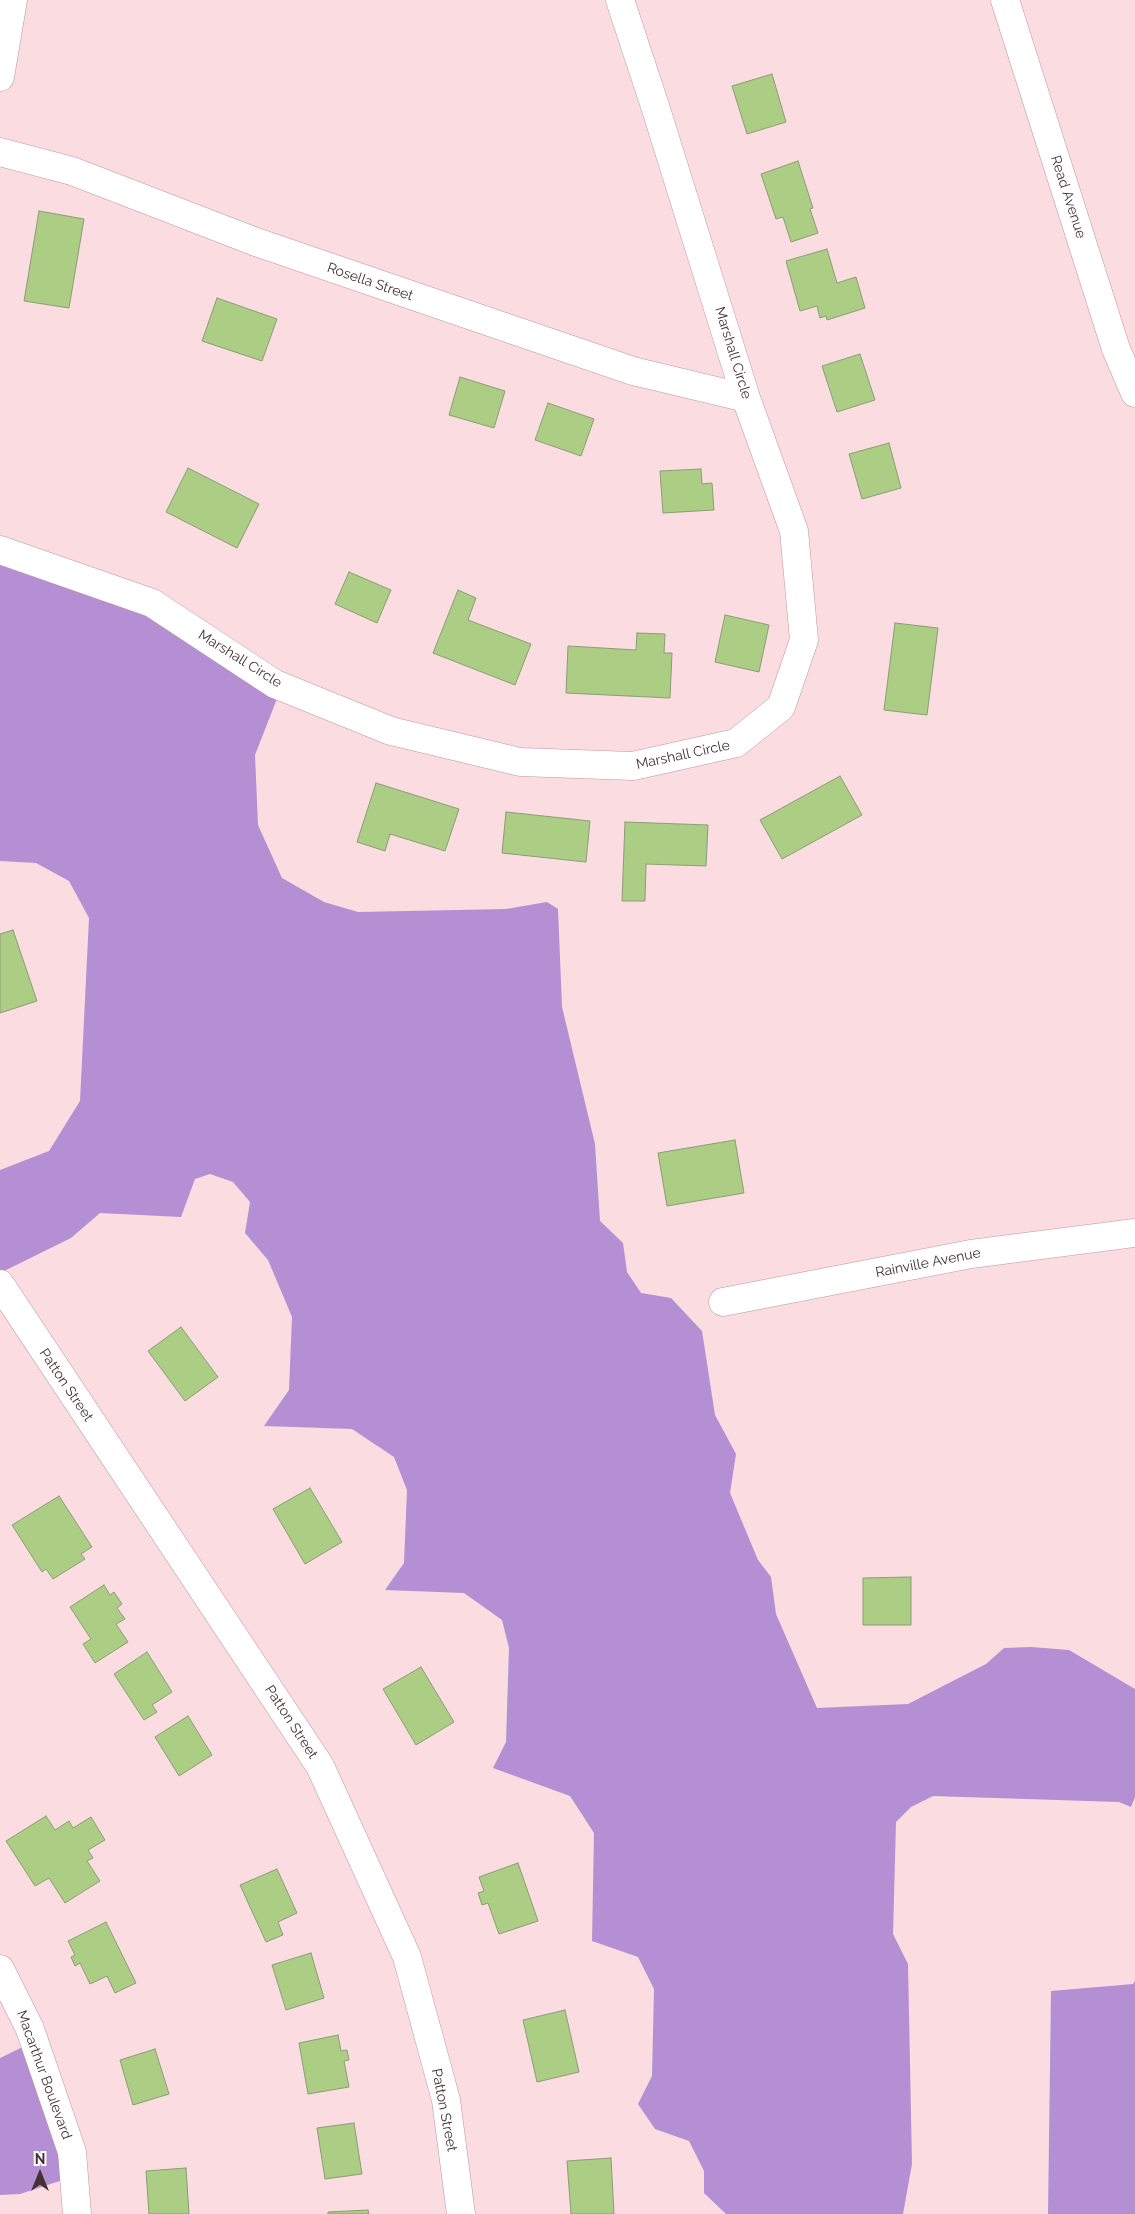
<!DOCTYPE html>
<style>
body{margin:0}
#map{position:relative;width:1135px;height:2214px;overflow:hidden;background:#fbdce0;font-family:Raleway,sans-serif}
canvas{display:block}
.north{position:absolute;left:15px;top:2149px;width:50px;height:50px;-webkit-text-stroke:4px #fff;paint-order:stroke;rotate:0deg;font-size:14px;font-weight:700;line-height:20px;text-align:center;color:#453134}
.north::after{content:'';display:block;margin:auto;width:18px;height:22px;background:#453134;clip-path:polygon(50% 0,100% 100%,50% 72%,0 100%)}
</style>
<div id="map">
<canvas width="1135" height="2214"></canvas>
<div class="north">N</div>
</div>
<script>
const ctx = document.querySelector('canvas').getContext('2d');
ctx.lineJoin = 'round';
function fill(path, color) {
  ctx.fillStyle = color;
  ctx.fill(path, 'evenodd');
}
function toPath(rows) {
  const path = new Path2D();
  for (const r of rows) {
    path.moveTo(r[0], r[1]);
    for (let i = 2; i < r.length; i += 2) path.lineTo(r[i], r[i + 1]);
  }
  return path;
}
function strokePath(path, color, width, dash) {
  ctx.strokeStyle = color;
  ctx.lineWidth = width;
  ctx.lineCap = dash ? 'butt' : 'round';
  ctx.setLineDash(dash || []);
  ctx.stroke(path);
}
function write(font, color, halo, rows, align = 'center') {
  ctx.font = font + ' Raleway,sans-serif';
  ctx.lineWidth = 4.5;
  ctx.setLineDash([]);
  ctx.textBaseline = 'middle';
  ctx.strokeStyle = halo;
  ctx.fillStyle = color;
  for (const [text, x, y, turn = 0] of rows) {
    ctx.save();
    ctx.translate(x, y);
    ctx.rotate((+turn || 0) * Math.PI / 180);
    ctx.textAlign = isNaN(turn) ? turn : align;
    if (halo) ctx.strokeText(text, 0, 0);
    ctx.fillText(text, 0, 0);
    ctx.restore();
  }
}
const forest = toPath([
 [0,546,156,599,280,691,255,755,258,825,282,878,324,902,358,912,506,909,547,902,558,909,562,1007,595,1144,600,1221,623,1243,627,1272,641,1293,671,1298,702,1331,715,1415,736,1454,730,1493,758,1560,771,1577,776,1614,817,1708,908,1704,986,1664,1004,1648,1031,1647,1069,1650,1135,1689,1135,1797,1131,1807,1119,1802,933,1796,911,1807,896,1822,893,1934,908,1964,912,2164,903,2214,726,2214,704,2193,704,2171,689,2141,655,2129,638,2104,652,2076,654,1989,638,1957,592,1941,594,1833,570,1796,493,1768,506,1742,509,1648,502,1620,464,1593,385,1590,404,1563,407,1490,394,1457,352,1429,264,1426,289,1390,292,1317,268,1260,245,1233,250,1202,233,1182,210,1174,195,1179,181,1217,100,1213,71,1238,2,1272,0,1271,0,1170,49,1151,80,1101,89,918,69,881,36,863,0,861],
 [1135,1981,1135,2214,1048,2214,1051,1991,1133,1984],
 [35,2041,72,2177,20,2194,0,2195,0,2058]
]);
const building = toPath([
 [772,74,786,122,747,134,732,86,772,74],
 [798,161,813,208,810,209,818,233,791,242,783,217,776,219,761,174,798,161],
 [39,211,84,219,69,308,24,301,39,211],
 [827,249,837,283,856,277,865,308,827,320,826,316,820,318,817,306,800,311,786,261,827,249],
 [217,298,277,319,262,361,202,341,217,298],
 [860,354,875,400,837,412,822,366,860,354],
 [460,377,505,391,494,428,449,415,460,377],
 [548,403,594,419,581,456,535,440,548,403],
 [889,443,901,488,862,499,849,454,889,443],
 [188,468,259,504,237,548,166,512,188,468],
 [701,469,702,484,712,483,714,510,663,513,660,471,701,469],
 [349,572,391,590,377,623,335,604,349,572],
 [458,590,476,598,468,620,531,644,515,685,433,653,458,590],
 [725,615,769,625,759,672,715,662,725,615],
 [895,623,938,628,927,715,884,710,895,623],
 [637,633,665,634,664,653,672,653,670,698,566,693,568,646,636,650,637,633],
 [840,776,862,815,782,859,760,820,840,776],
 [376,783,459,809,445,851,390,834,385,851,357,842,376,783],
 [506,812,590,821,586,862,502,853,506,812],
 [625,822,708,825,706,866,646,864,645,901,622,901,625,822],
 [13,930,37,1001,0,1013,0,934,13,930],
 [735,1140,744,1193,667,1206,658,1153,735,1140],
 [181,1327,218,1377,185,1401,148,1351,181,1327],
 [310,1488,342,1542,305,1564,273,1509,310,1488],
 [59,1496,92,1547,81,1554,85,1559,53,1579,46,1569,42,1572,12,1525,59,1496],
 [911,1577,911,1625,863,1625,863,1578,911,1577],
 [104,1585,110,1595,114,1592,122,1604,117,1608,125,1619,116,1624,128,1642,95,1663,83,1644,91,1639,70,1607,104,1585],
 [147,1652,172,1692,152,1705,157,1712,144,1720,114,1674,147,1652],
 [421,1667,454,1722,416,1745,383,1689,421,1667],
 [188,1716,212,1755,179,1776,155,1737,188,1716],
 [46,1816,55,1830,69,1821,73,1828,91,1817,105,1840,88,1850,93,1858,87,1861,100,1881,65,1903,49,1878,35,1886,6,1841,46,1816],
 [518,1863,538,1921,499,1934,488,1903,482,1905,478,1893,484,1891,479,1877,518,1863],
 [277,1869,297,1913,278,1922,283,1935,266,1942,240,1885,277,1869],
 [106,1922,136,1983,115,1993,107,1976,90,1984,80,1963,75,1966,71,1957,75,1955,68,1941,106,1922],
 [311,1953,324,1998,286,2010,272,1965,311,1953],
 [565,2010,579,2072,537,2082,523,2020,565,2010],
 [338,2035,341,2051,347,2050,349,2060,344,2061,349,2087,308,2094,299,2043,338,2035],
 [155,2049,169,2094,133,2105,120,2060,155,2049],
 [354,2123,362,2174,325,2179,317,2128,354,2123],
 [611,2158,614,2214,571,2214,567,2161,611,2158],
 [186,2168,189,2214,149,2214,146,2171,186,2168],
 [368,2210,369,2214,328,2214,328,2212,368,2210]
]);
const street = toPath([
 [0,152,72,171,256,242,633,371,746,398],
 [0,550,152,603,275,684,391,731,520,762,633,766,736,743,781,707,804,640,794,531,746,398,655,106,620,0],
 [0,1284,320,1766,407,1957,446,2100,461,2214],
 [723,1302,971,1254,1135,1233],
 [0,1969,30,2029,72,2152,77,2214]
]);
const secondary = toPath([
 [1005,0,1116,349,1135,393],
 [0,77,13,0]
]);
const streetNames = [
 ["Read Avenue",1068,197,72],
 ["Rosella Street",370,282,19],
 ["Marshall Circle",733,353,73],
 ["Marshall Circle",240,659,32],
 ["Marshall Circle",683,755,-12],
 ["Rainville Avenue",928,1263,-11],
 ["Patton Street",66,1385,56],
 ["Patton Street",291,1722,57],
 ["Macarthur Boulevard",44,2075,70],
 ["Patton Street",444,2110,79]
];
fill(forest, '#b48fd3');
fill(building, '#abcd84');
strokePath(building, '#8a9d76', 1);
strokePath(street, '#c4949b', 29);
strokePath(secondary, '#c4949b', 29);
strokePath(street, '#fff', 28);
strokePath(secondary, '#fff', 28);
write('14px', '#453134', '#fff', streetNames);
</script>
